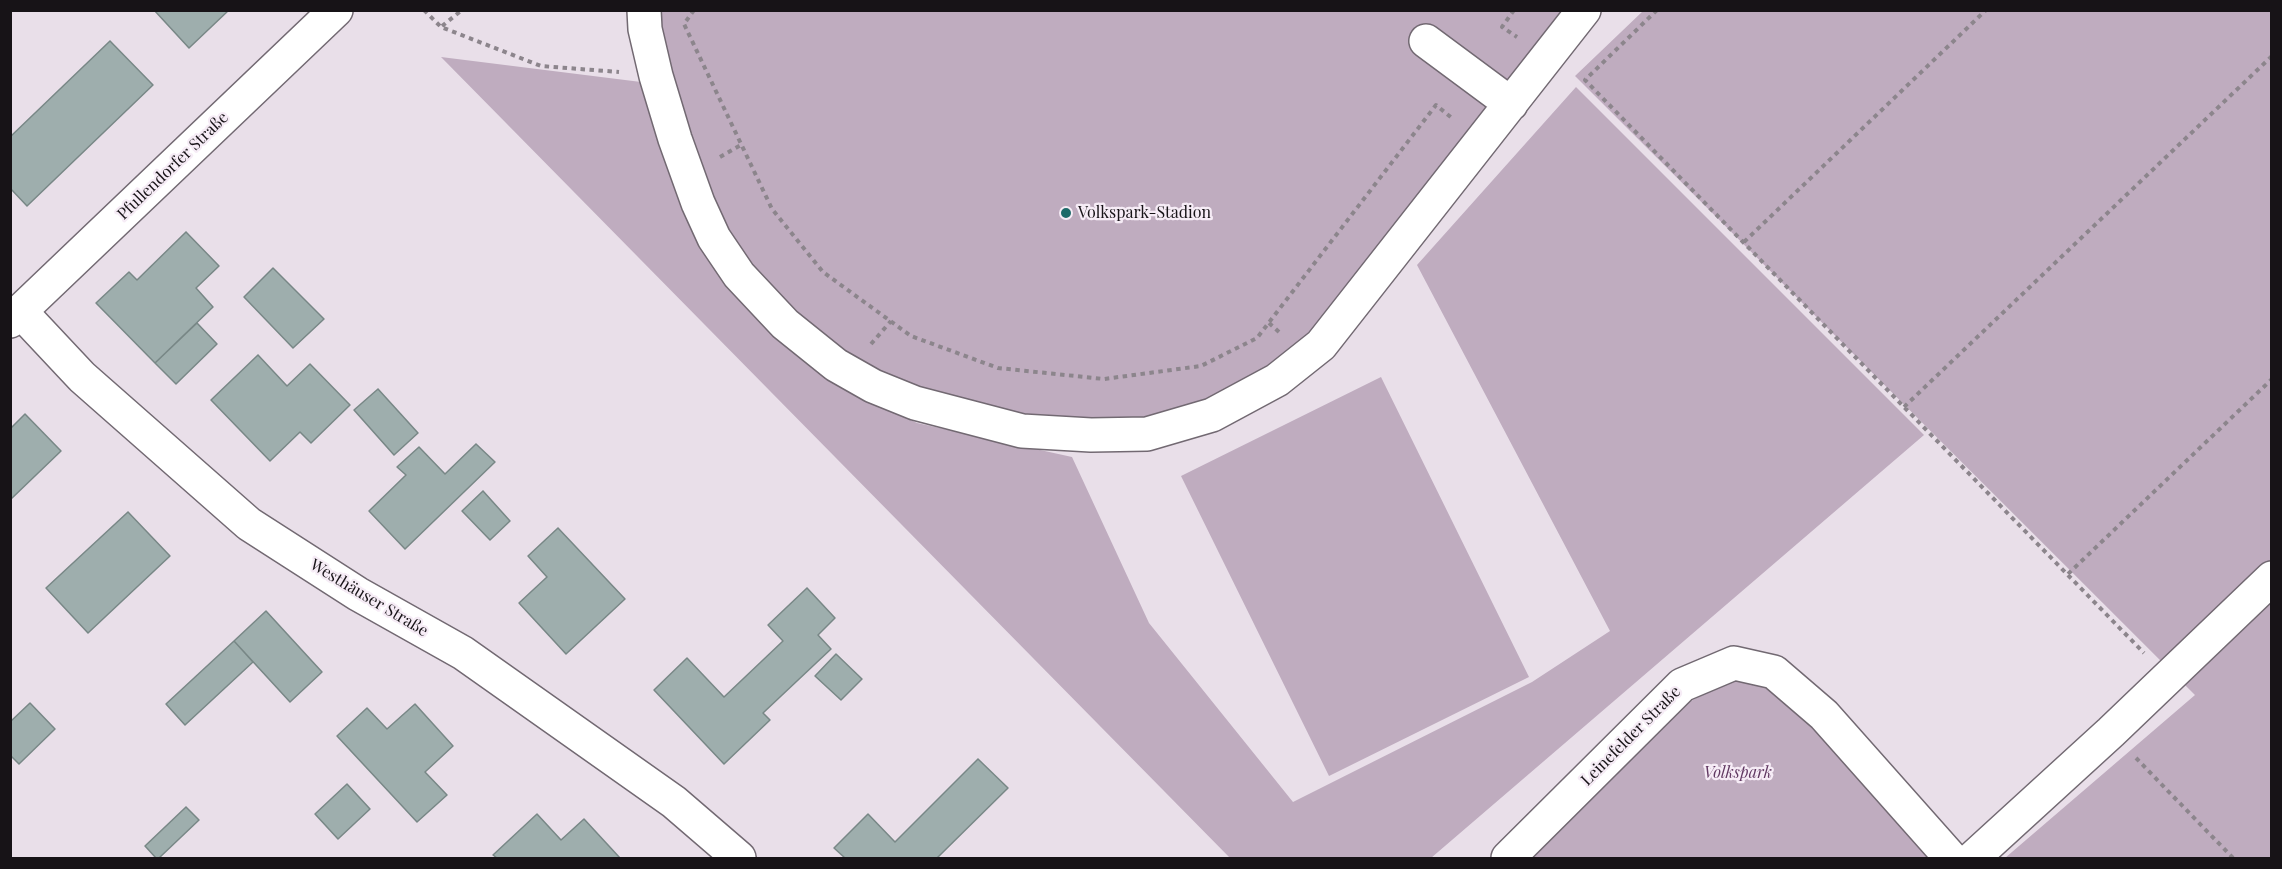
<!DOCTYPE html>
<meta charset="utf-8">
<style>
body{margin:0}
#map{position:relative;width:2282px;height:869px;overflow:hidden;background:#e9dfe9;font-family:"Playfair Display",serif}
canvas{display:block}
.frame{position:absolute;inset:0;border:12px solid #171317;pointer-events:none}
</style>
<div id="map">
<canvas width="2282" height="869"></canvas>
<div class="frame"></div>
</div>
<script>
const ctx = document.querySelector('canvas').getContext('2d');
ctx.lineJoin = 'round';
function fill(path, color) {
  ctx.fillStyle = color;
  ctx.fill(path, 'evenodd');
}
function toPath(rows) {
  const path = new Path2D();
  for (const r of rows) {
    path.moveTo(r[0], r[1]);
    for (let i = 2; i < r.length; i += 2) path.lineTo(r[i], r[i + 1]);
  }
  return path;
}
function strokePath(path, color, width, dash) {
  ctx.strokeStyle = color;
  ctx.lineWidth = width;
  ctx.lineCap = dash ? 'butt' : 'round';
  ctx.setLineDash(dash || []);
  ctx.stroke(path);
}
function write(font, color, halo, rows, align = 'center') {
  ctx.font = font + ' "Playfair Display",serif';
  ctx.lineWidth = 4.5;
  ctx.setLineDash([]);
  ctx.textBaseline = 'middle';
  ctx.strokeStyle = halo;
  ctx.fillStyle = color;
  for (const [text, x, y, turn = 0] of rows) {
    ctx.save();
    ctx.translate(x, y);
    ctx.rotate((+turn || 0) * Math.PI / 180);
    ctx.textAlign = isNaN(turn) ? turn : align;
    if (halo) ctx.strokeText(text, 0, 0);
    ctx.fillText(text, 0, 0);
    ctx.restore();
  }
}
const green = toPath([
 [651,11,1571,11,1343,306,1283,362,1183,411,1136,418,1089,420,1028,417,916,387,871,366,822,336,778,297,739,255,697,172],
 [1643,11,2271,11,2271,858,2005,858,2195,695,1575,76],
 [441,57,641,82,689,223,834,383,917,423,1072,457,1149,623,1293,802,1532,682,1610,631,1417,265,1576,87,1924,435,1431,858,1230,858],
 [1381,377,1529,677,1329,776,1181,476],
 [1730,681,1774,685,1936,858,1533,858,1685,704]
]);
const building = toPath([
 [154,10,229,10,189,48,154,10],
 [110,41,153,85,27,206,10,188,10,137,110,41],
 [186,232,219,266,196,288,213,307,155,363,96,303,129,272,137,280,186,232],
 [273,268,324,319,293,348,244,297,273,268],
 [197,323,217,344,176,384,155,363,197,323],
 [258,355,287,386,310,364,350,405,311,443,300,432,270,461,211,400,258,355],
 [378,389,418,433,394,455,354,410,378,389],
 [25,414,61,451,10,500,10,429,25,414],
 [476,444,495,462,405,549,369,511,406,475,397,467,419,447,445,474,476,444],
 [483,491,510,521,490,540,462,511,483,491],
 [128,512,170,556,88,633,46,588,128,512],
 [558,528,625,599,566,654,519,603,547,577,528,556,558,528],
 [807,588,835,618,818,635,831,649,763,713,770,720,724,764,654,690,687,658,724,697,783,641,768,625,807,588],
 [266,611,322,672,290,702,234,641,266,611],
 [234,641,253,662,185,725,166,704,234,641],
 [836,654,862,679,841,700,815,676,836,654],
 [30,703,55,729,19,764,10,755,10,722,30,703],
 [415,704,453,746,425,772,447,795,417,822,337,736,367,708,387,729,415,704],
 [978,759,1008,788,937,858,845,858,834,848,868,814,895,842,978,759],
 [347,784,370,809,338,839,315,814,347,784],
 [186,807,199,820,159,858,156,858,145,846,186,807],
 [537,814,561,840,584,819,620,858,497,858,493,855,537,814]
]);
const path = toPath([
 [424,10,441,27,541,66,619,72],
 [694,10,684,24,772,209,823,272,911,336,998,368,1104,379,1201,366,1257,338,1436,105,1453,119],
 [1514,10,1502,27,1517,37],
 [1657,10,1585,80,2144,653],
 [442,26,462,10],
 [720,157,741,145],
 [1744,242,1986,10],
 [1269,323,1279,332],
 [871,344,891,321],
 [1904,407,2272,56],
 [2068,574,2272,379],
 [2136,758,2233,858]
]);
const minor = toPath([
 [644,10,645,29,656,76,675,139,698,203,714,238,739,275,785,324,836,365,873,386,915,403,1022,431,1091,435,1147,434,1212,415,1277,380,1321,345,1584,10],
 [1426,41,1511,104],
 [21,312,82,377,249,524,358,594,463,653,674,802,739,858],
 [10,321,336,10],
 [1508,858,1682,685,1734,663,1774,672,1824,715,1951,858],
 [1973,858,2111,732,2272,578]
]);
const markers = [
 [1066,213,6,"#1d6a69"]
];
const streetNames = [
 ["Pfullendorfer Straße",173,166,-44],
 ["Westhäuser Straße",369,598,31],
 ["Leinefelder Straße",1631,736,-45]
];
const poiNames = [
 ["Volkspark-Stadion",1078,213]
];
const parkNames = [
 ["Volkspark",1738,773]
];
fill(green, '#bfacbf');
fill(building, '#9eaead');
strokePath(building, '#788786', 1.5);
strokePath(minor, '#726972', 36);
strokePath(path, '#8c858c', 4, [4.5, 4.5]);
strokePath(minor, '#fff', 33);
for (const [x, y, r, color] of markers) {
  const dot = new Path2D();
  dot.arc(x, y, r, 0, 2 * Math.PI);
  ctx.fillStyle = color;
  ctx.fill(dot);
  strokePath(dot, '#f6ecf6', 2);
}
write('16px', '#171317', '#f6ecf6', streetNames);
write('16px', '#171317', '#f6ecf6', poiNames, 'left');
write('italic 16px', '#613862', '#f6ecf6', parkNames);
</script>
